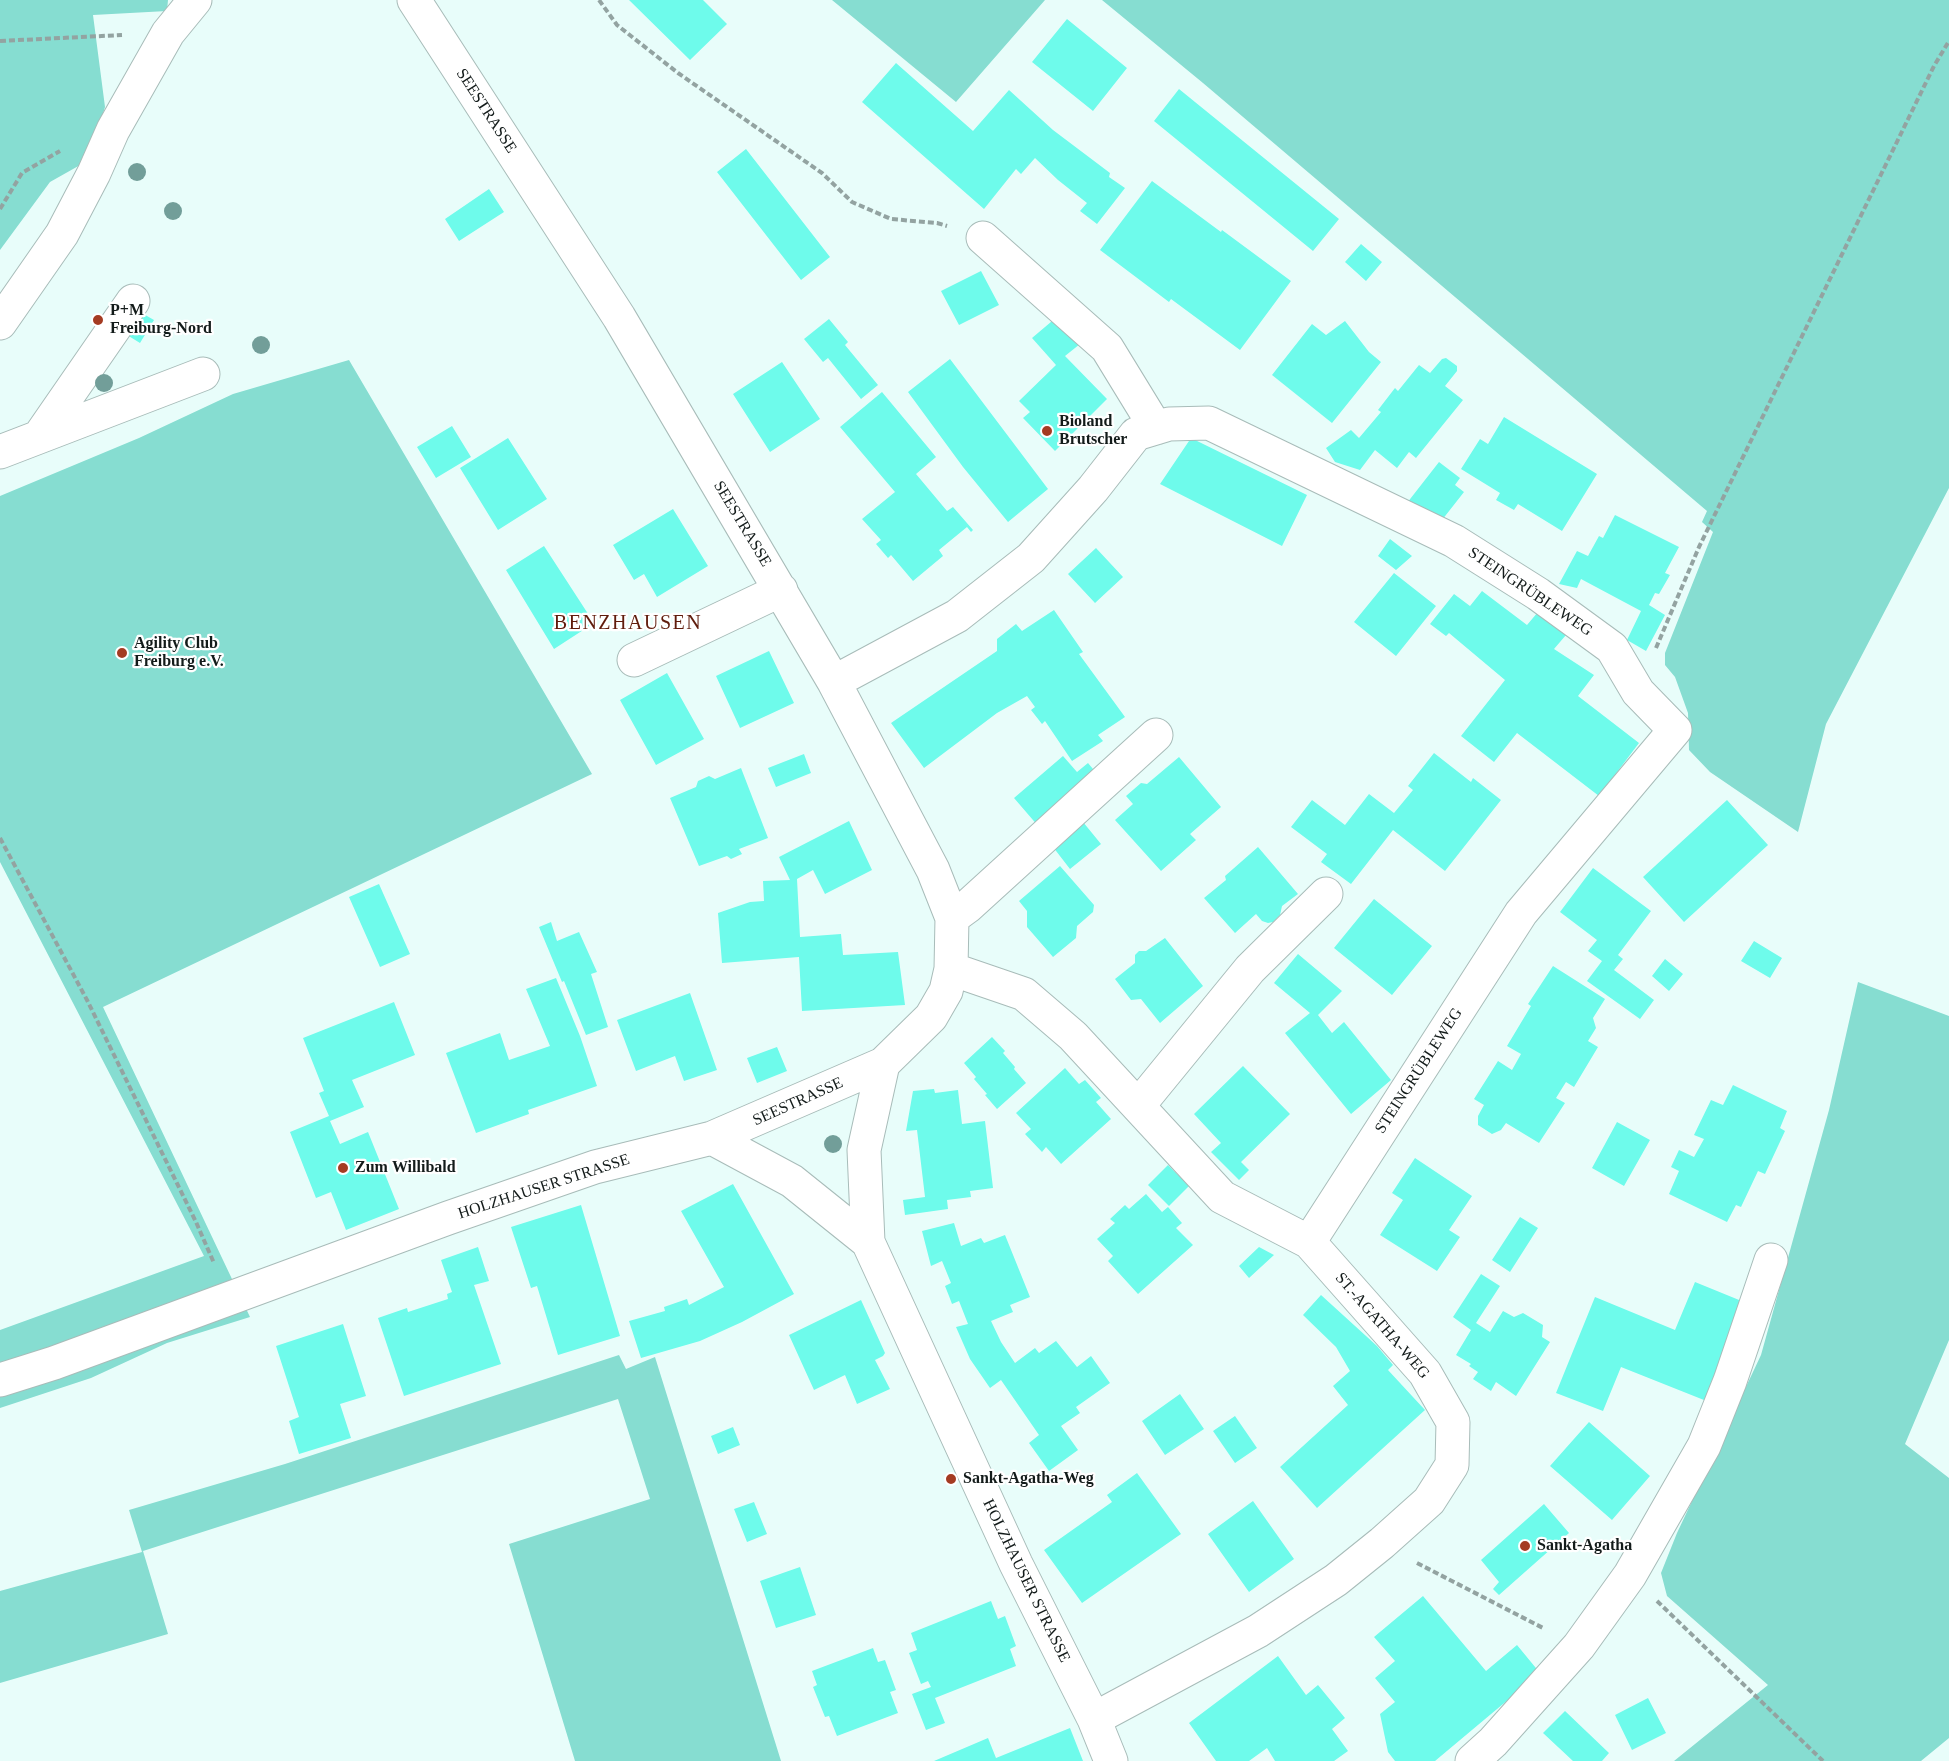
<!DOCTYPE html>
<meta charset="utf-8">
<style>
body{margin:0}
canvas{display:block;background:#e8fdfa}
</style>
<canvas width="1949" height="1761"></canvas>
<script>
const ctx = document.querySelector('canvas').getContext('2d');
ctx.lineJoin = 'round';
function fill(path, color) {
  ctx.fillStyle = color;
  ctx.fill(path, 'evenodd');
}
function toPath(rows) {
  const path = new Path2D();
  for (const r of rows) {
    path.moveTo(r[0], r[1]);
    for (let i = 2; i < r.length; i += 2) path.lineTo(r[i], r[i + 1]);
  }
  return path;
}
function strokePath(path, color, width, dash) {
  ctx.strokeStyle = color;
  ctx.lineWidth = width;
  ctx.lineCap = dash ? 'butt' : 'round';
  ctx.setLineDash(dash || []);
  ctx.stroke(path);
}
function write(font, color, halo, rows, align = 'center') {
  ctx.font = font + ' Georgia,serif';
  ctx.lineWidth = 4.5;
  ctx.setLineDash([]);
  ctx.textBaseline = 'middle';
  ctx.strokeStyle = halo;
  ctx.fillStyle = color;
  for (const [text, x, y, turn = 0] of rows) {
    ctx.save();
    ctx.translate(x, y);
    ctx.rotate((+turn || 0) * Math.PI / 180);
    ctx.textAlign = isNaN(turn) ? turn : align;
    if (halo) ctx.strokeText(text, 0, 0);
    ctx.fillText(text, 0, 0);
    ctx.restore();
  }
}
const green = toPath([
 [0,0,168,0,167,11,93,15,105,107,89,160,50,182,0,250],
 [832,0,1045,0,956,102],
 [1102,0,1949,0,1949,488,1826,724,1798,832,1710,772,1689,750,1688,713,1675,677,1665,665,1665,653,1713,532,1702,522,1707,511,1203,83],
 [349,360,592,774,103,1007,250,1317,167,1343,91,1378,0,1408,0,1330,204,1256,0,862,0,496,139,438,233,394],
 [1858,982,1949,1016,1949,1340,1905,1444,1949,1478,1949,1738,1921,1761,1674,1761,1768,1685,1667,1596,1661,1573,1677,1533,1761,1355,1829,1110],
 [619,1355,626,1369,655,1357,781,1761,575,1761,509,1544,650,1499,618,1399,143,1551,168,1634,0,1683,0,1591,142,1552,129,1510,285,1464]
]);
const building = toPath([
 [629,0,703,0,727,24,690,60],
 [1067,19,1127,68,1093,111,1032,62],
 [896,63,973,131,1009,90,1053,130,1110,173,1109,177,1125,188,1097,224,1080,211,1087,203,1058,180,1035,158,1021,174,1016,169,984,209,862,102],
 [1179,89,1339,219,1313,251,1154,121],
 [746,149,830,257,801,280,717,172],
 [1152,181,1221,232,1222,230,1291,281,1240,350,1171,299,1169,302,1100,250],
 [489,189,504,212,459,241,445,219],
 [1361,244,1382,262,1366,281,1345,262],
 [981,271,999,305,959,325,941,291],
 [133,308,154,320,140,343,119,330],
 [1058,316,1085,340,1065,356,1107,399,1055,451,1023,418,1030,412,1019,401,1056,365,1032,338],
 [829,319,848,342,845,345,878,385,861,399,828,358,823,362,804,339],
 [1345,321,1369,352,1381,362,1332,423,1272,375,1312,324,1326,335],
 [1446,358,1457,366,1457,371,1445,386,1463,400,1416,458,1409,452,1397,468,1375,450,1360,470,1335,462,1326,448,1351,430,1359,438,1381,412,1378,410,1395,388,1398,391,1419,365,1430,373,1442,359],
 [950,359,1048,489,1008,522,963,467,908,392],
 [782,362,820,419,770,452,733,394],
 [882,392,936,457,916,474,947,511,953,507,973,530,971,532,967,527,939,550,943,556,913,581,891,555,888,558,876,544,881,540,862,519,895,492,840,427],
 [1504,417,1597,474,1562,531,1518,504,1514,510,1496,500,1500,493,1461,469,1480,439,1488,444],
 [452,426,471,457,436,478,417,447],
 [508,438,547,499,498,530,460,468],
 [1191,438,1307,495,1282,546,1160,484],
 [1439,462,1460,478,1455,485,1464,492,1442,520,1407,503],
 [673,509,708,566,657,597,644,574,634,580,613,545],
 [1615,515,1679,547,1665,573,1670,575,1659,594,1655,593,1649,605,1665,615,1646,651,1627,640,1641,611,1581,579,1577,588,1559,584,1577,551,1588,556,1599,536,1603,538],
 [1390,539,1412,556,1396,570,1378,556],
 [544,546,594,623,554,649,506,570],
 [1096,548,1123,577,1095,603,1068,574],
 [1394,573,1436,606,1396,656,1354,622],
 [1482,591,1527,625,1538,612,1566,635,1554,649,1594,675,1578,696,1639,743,1599,796,1517,733,1494,762,1461,736,1505,680,1449,633,1446,636,1430,624,1454,594,1470,606],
 [1054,610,1083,652,1079,654,1125,717,1098,735,1103,741,1072,761,1045,721,1042,724,1031,710,1035,707,1027,696,997,713,924,768,891,723,997,651,997,639,1016,624,1022,631],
 [769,651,794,703,740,728,716,676],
 [667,673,704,739,656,765,620,700],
 [1434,753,1471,782,1473,778,1501,800,1445,871,1393,830,1351,884,1321,862,1327,854,1291,827,1312,800,1345,825,1369,794,1394,813,1413,790,1408,786],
 [804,754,811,773,776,787,768,768],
 [1063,756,1077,772,1088,763,1098,775,1039,827,1014,798],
 [1179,757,1221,807,1190,834,1196,840,1161,871,1115,820,1133,804,1126,796,1141,783,1147,784],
 [741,768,768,838,739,849,742,854,731,859,727,856,699,866,670,798,696,787,698,781,709,776,715,779],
 [1727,800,1768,845,1684,922,1643,877],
 [849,821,872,870,825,894,813,870,797,879,800,937,841,934,843,955,898,952,905,1005,802,1011,799,957,722,963,718,913,750,902,764,901,763,881,790,880,779,857],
 [1083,822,1101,844,1070,869,1053,847],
 [1258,847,1298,894,1282,906,1280,915,1273,922,1268,923,1262,921,1256,914,1235,933,1204,898,1226,880,1225,876],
 [1060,866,1094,905,1093,912,1077,926,1076,938,1053,957,1027,927,1027,911,1019,901],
 [1593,868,1651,911,1618,955,1623,959,1614,970,1654,1000,1640,1019,1587,981,1602,961,1588,951,1597,940,1560,912],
 [379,884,410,954,380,967,349,897],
 [1374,899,1432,946,1392,995,1334,948],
 [551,922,557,941,579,932,597,972,591,974,608,1027,586,1035,564,981,562,982,539,927],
 [1165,938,1203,986,1160,1023,1141,999,1131,1000,1115,979,1135,963,1135,955,1139,951,1146,951],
 [1754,941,1782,958,1770,978,1741,961],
 [1298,954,1342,991,1318,1015,1332,1033,1344,1022,1391,1080,1351,1114,1285,1033,1310,1013,1274,983],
 [1665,959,1683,974,1669,991,1652,976],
 [1553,966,1605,999,1593,1018,1596,1028,1588,1041,1598,1047,1574,1087,1566,1082,1556,1098,1565,1103,1539,1143,1506,1123,1501,1130,1492,1134,1478,1125,1478,1116,1484,1105,1474,1099,1498,1061,1512,1070,1521,1054,1507,1046,1531,1006,1528,1004],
 [556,978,580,1036,597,1086,528,1110,529,1114,476,1133,446,1053,500,1033,509,1060,550,1046,526,989],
 [690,993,717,1070,684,1081,675,1056,636,1071,617,1020],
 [394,1002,415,1055,352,1080,364,1107,330,1121,340,1144,368,1132,399,1209,346,1230,331,1192,316,1198,290,1132,329,1116,319,1093,324,1091,303,1038],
 [992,1037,1005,1051,1003,1053,1015,1067,1014,1069,1026,1083,997,1109,985,1095,987,1094,974,1079,976,1077,964,1063],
 [777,1047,787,1071,757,1083,747,1058],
 [1243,1066,1290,1114,1241,1162,1249,1170,1239,1180,1211,1152,1221,1143,1194,1114],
 [1065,1068,1079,1084,1085,1080,1101,1098,1096,1102,1111,1119,1061,1164,1046,1147,1042,1152,1025,1134,1031,1129,1016,1113],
 [1733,1085,1787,1111,1780,1128,1785,1131,1765,1174,1758,1171,1741,1207,1736,1205,1727,1222,1669,1194,1679,1171,1671,1167,1679,1150,1694,1157,1704,1139,1694,1135,1711,1100,1723,1105],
 [934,1089,935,1093,958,1090,962,1124,985,1121,993,1188,970,1191,971,1197,947,1200,948,1209,905,1215,903,1200,925,1197,917,1130,906,1131,913,1091],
 [1617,1122,1650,1140,1624,1186,1592,1168],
 [1415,1158,1472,1196,1449,1230,1460,1237,1437,1271,1380,1235,1403,1200,1392,1193],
 [1168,1165,1189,1186,1169,1206,1148,1185],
 [733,1184,794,1294,742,1322,700,1341,641,1358,629,1321,665,1311,664,1307,687,1299,689,1305,724,1287,681,1211],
 [1146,1194,1162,1212,1168,1207,1182,1223,1176,1228,1193,1245,1138,1294,1108,1261,1113,1256,1097,1239,1115,1223,1110,1219,1125,1205,1129,1209],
 [581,1205,620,1336,558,1355,537,1286,531,1288,511,1227],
 [1520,1217,1538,1228,1510,1272,1492,1260],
 [954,1223,961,1246,981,1238,984,1243,1005,1235,1030,1297,1010,1305,1013,1312,991,1321,1001,1342,1015,1363,1035,1348,1039,1353,1056,1341,1077,1367,1091,1356,1110,1383,1076,1407,1080,1413,1061,1426,1078,1450,1049,1471,1029,1443,1039,1435,1001,1380,990,1388,970,1359,956,1327,968,1324,959,1301,952,1304,949,1296,945,1286,951,1283,942,1261,931,1266,922,1231],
 [478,1247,489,1281,474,1285,501,1364,404,1396,378,1318,407,1308,408,1312,448,1299,447,1294,452,1292,441,1260],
 [1259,1247,1274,1255,1249,1278,1239,1266],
 [1481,1274,1500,1286,1476,1323,1490,1332,1503,1311,1514,1317,1523,1313,1543,1325,1542,1337,1550,1342,1516,1396,1496,1382,1491,1391,1473,1379,1478,1372,1469,1366,1471,1364,1456,1355,1471,1330,1453,1317],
 [1695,1282,1744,1302,1714,1404,1621,1367,1603,1411,1556,1393,1595,1297,1675,1330],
 [1321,1295,1377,1346,1393,1365,1388,1370,1425,1410,1317,1508,1280,1467,1348,1405,1333,1386,1350,1371,1336,1347,1303,1315],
 [861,1300,885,1353,883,1356,875,1360,890,1389,857,1404,845,1375,814,1390,789,1335],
 [343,1324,366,1396,340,1404,351,1438,299,1454,289,1421,299,1417,276,1346],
 [1180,1394,1204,1429,1165,1455,1142,1421],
 [1235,1416,1257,1448,1235,1463,1213,1431],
 [1589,1422,1650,1476,1612,1520,1550,1466],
 [733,1427,740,1445,718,1454,711,1436],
 [1137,1473,1181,1534,1082,1603,1044,1550,1112,1502,1107,1495],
 [1253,1501,1294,1559,1249,1592,1208,1534],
 [754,1502,767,1534,747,1542,734,1509],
 [1544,1504,1569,1533,1499,1595,1493,1589,1499,1582,1481,1560],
 [800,1567,816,1615,776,1628,760,1581],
 [1423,1596,1486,1671,1517,1645,1540,1673,1435,1761,1395,1761,1388,1752,1380,1714,1395,1702,1375,1678,1395,1661,1374,1637],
 [991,1601,998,1619,1005,1616,1016,1646,1010,1649,1016,1666,935,1698,945,1723,926,1730,912,1694,931,1687,928,1681,921,1684,909,1653,917,1650,911,1633],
 [873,1648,878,1662,885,1660,896,1690,890,1692,898,1713,837,1736,829,1716,825,1717,813,1687,817,1685,812,1671],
 [1278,1656,1306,1695,1318,1685,1345,1718,1332,1729,1348,1751,1334,1761,1275,1761,1267,1748,1249,1761,1216,1761,1189,1723],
 [1648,1698,1666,1733,1632,1750,1615,1715],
 [1565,1711,1609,1753,1602,1761,1573,1761,1543,1733],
 [1070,1728,1083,1761,934,1761,988,1738,996,1758]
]);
const path = toPath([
 [599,0,617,25,678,73,822,173,852,202,891,219,937,223,947,226],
 [0,41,122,35],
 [0,209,22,173,60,151],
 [1656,648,1699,547,1934,66,1949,41],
 [0,838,87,1000,196,1222,214,1263],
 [1417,1563,1543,1628],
 [1657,1601,1823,1761]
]);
const minor = toPath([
 [983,238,1107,348,1156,428],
 [0,323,62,234,94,173,113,130,168,33,195,0],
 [39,437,133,301],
 [0,452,203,374],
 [634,660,781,590],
 [834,682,957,616,1031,558,1093,489,1136,434,1169,424,1209,423,1454,541,1538,594,1612,648,1638,692,1675,730,1521,913,1309,1242],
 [952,918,967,907,1156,735],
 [951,969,1024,994,1073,1036,1222,1197,1309,1242,1425,1373,1453,1422,1452,1465,1429,1501,1382,1543,1336,1580,1258,1631,1094,1719],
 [1138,1106,1250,969,1326,894],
 [712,1138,792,1181,868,1242,1016,1564,1094,1719,1111,1761],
 [868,1242,864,1150,883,1064],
 [0,1380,54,1363,448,1218,595,1167,712,1138,883,1064,931,1017,946,991,951,969,952,918,933,870,834,682,619,317,414,0],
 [1472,1761,1493,1742,1579,1646,1630,1575,1704,1446,1730,1381,1771,1260]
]);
const trees = [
 [137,172],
 [173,211],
 [261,345],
 [104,383],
 [833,1144]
];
const markers = [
 [98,320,6,"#a43b22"],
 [1047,431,6,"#a43b22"],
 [122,653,6,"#a43b22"],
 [343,1168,6,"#a43b22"],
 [951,1479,6,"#a43b22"],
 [1525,1546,6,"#a43b22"]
];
const streetNames = [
 ["SEESTRASSE",486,111,57],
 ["SEESTRASSE",742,524,59],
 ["STEINGRÜBLEWEG",1530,592,34],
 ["STEINGRÜBLEWEG",1419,1071,-57],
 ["SEESTRASSE",798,1102,-24],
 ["HOLZHAUSER STRASSE",544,1187,-18],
 ["ST.-AGATHA-WEG",1382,1326,49],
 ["HOLZHAUSER STRASSE",1026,1581,64]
];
const poiNames = [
 ["P+M",110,311],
 ["Freiburg-Nord",110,329],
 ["Bioland",1059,422],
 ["Brutscher",1059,440],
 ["Agility Club",134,644],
 ["Freiburg e.V.",134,662],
 ["Zum Willibald",355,1168],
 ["Sankt-Agatha-Weg",963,1479],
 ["Sankt-Agatha",1537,1546]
];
const quarterNames = [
 ["BENZHAUSEN",628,624]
];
fill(green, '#86ddd1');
fill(building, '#6efbeb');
strokePath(minor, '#a8bcb9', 35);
strokePath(path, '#93a3a1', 4, [6, 3]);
strokePath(minor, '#fff', 33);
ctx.fillStyle = '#729e99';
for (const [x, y] of trees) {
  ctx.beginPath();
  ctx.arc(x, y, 9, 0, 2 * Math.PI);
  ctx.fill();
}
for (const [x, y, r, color] of markers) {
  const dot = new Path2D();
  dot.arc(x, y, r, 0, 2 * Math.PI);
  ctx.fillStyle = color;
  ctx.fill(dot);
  strokePath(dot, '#fff', 2);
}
write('16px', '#131b1a', '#fff', streetNames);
write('bold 16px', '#131b1a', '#fff', poiNames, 'left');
ctx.letterSpacing = '1.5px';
write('20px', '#5f1c0c', '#fff', quarterNames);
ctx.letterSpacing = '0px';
</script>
